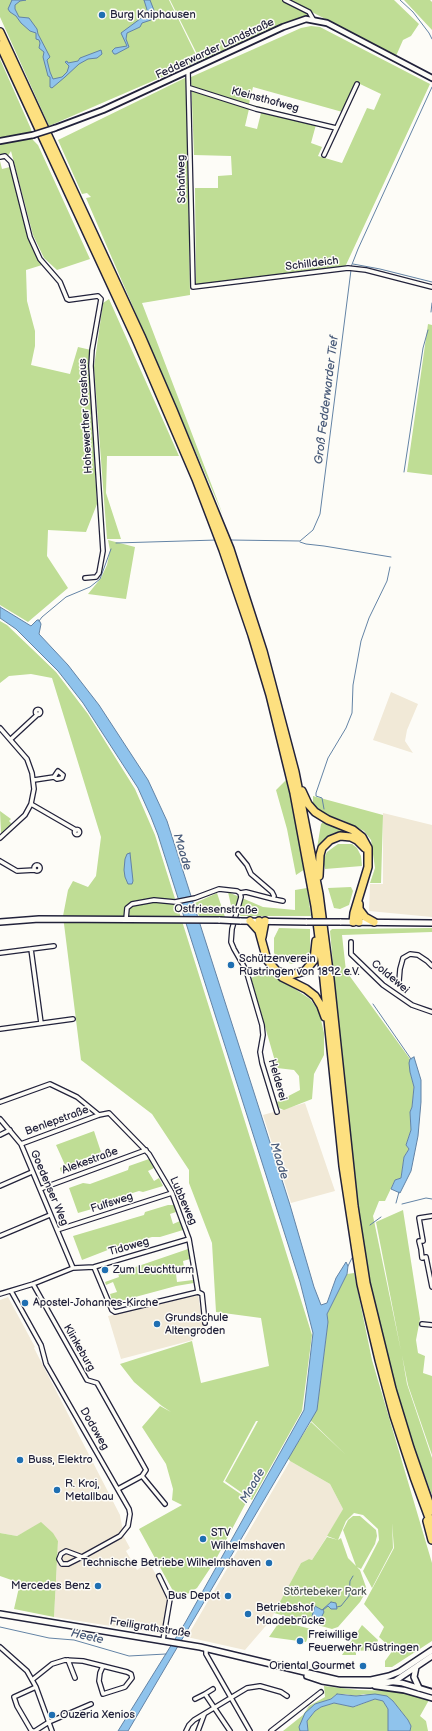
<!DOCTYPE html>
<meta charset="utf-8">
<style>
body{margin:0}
canvas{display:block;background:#fdfcf7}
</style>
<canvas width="432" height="1731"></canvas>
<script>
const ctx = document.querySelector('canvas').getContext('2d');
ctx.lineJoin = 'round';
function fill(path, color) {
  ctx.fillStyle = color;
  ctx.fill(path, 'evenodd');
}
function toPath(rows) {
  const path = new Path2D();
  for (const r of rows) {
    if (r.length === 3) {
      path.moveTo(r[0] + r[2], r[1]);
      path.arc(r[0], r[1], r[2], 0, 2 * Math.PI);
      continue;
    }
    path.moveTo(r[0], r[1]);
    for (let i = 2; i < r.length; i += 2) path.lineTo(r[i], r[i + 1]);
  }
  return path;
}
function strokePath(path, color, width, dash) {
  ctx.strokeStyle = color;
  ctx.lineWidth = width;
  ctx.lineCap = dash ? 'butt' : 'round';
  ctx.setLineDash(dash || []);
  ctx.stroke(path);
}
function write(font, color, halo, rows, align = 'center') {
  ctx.font = font + ' "Balsamiq Sans",sans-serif';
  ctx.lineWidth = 3;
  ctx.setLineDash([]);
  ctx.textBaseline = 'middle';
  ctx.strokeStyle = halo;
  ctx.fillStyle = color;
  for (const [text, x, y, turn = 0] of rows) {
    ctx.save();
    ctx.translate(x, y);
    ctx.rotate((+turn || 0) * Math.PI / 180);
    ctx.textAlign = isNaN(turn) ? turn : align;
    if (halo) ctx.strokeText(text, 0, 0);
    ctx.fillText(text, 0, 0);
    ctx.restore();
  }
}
const built = toPath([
 [391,692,418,704,407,730,405,741,413,753,373,740],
 [383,813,432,825,432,917,369,911,370,884,383,884],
 [305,1103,335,1191,291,1203,263,1115],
 [198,1295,204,1331,192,1334,193,1340,121,1359,108,1316],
 [8,1297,35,1347,34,1348,120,1515,124,1537,130,1548,126,1551,137,1570,149,1562,168,1597,161,1634,54,1617,58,1541,41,1523,17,1536,0,1533,0,1300],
 [290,1461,330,1484,343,1509,333,1527,312,1560,309,1559,301,1563,270,1621,245,1650,187,1637]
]);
const green = toPath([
 [0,0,169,0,199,61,49,126,0,17],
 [170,0,283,0,310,15,310,17,294,21,201,62],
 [289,0,394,0,419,24,411,36,403,40,396,56],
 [404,0,430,0,432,2,432,30],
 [311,26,320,27,430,84,345,267,196,285,195,188,218,188,218,176,232,175,231,156,194,155,191,77,301,28],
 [360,84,381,94,374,110,367,108,342,163,318,156,322,147,311,143,317,121,249,104,253,87,346,113],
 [249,109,261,113,257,129,245,126],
 [0,59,31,129,33,140,38,145,90,259,57,270,44,258,33,235,11,151,6,159,0,160],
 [187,77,190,295,142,303,223,515,86,198,91,197,87,193,82,194,58,140],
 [0,161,2,169,10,167,28,237,42,265,26,270,27,301,35,331,35,346,31,365,70,374,78,347,91,350,89,370,97,504,86,532,48,530,47,556,68,588,28,622,0,605],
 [109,299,179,456,107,456,106,493,121,539,107,539,94,367,103,303],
 [428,324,432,325,432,475,407,472],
 [108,540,135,547,126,599,88,594,101,578,107,565,110,550],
 [0,621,7,625,56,672,88,714,135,789,155,835,312,1335,302,1411,252,1500,225,1481,258,1421,256,1421,223,1482,248,1499,215,1561,197,1588,178,1600,139,1529,182,1505,172,1500,173,1489,166,1464,142,1427,160,1406,171,1412,162,1406,134,1382,120,1364,192,1341,201,1383,269,1366,261,1318,216,1312,212,1243,189,1183,189,1170,152,1114,81,1060,63,916,68,890,73,881,88,887,96,876,101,837,52,678,31,674,9,676,0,683],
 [287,779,305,869,296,875,287,829,276,790],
 [313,796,383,815,381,883,370,883,375,868,371,840,364,831,342,820,323,814,313,803],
 [0,811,11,819,9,821,12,824,1,834],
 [323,822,349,830,349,832,345,831,332,834,317,848,321,824],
 [338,844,352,844,357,848,361,856,362,866,325,869,323,860,327,852],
 [351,887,353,891,349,905,340,909,334,908,328,888],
 [307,888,311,916,241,916,232,910,228,892,263,907,295,910,295,890],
 [217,893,225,917,199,916,195,903],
 [279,928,310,929,310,954,308,956,292,964,279,960,274,953,274,938],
 [432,928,432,932,342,935,346,971,410,1059,410,1072,414,1087,412,1107,410,1112,411,1130,406,1145,409,1149,404,1157,401,1178,395,1180,385,1201,379,1201,373,1216,401,1351,376,1222,403,1210,420,1319,416,1340,418,1353,425,1356,423,1373,432,1376,432,1455,408,1385,402,1355,407,1384,432,1458,432,1495,410,1436,385,1353,369,1280,354,1199,330,931,332,929],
 [270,970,277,977,310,999,319,1011,324,1033,324,1055,314,1074,312,1099,284,1110,279,1108,277,1102,300,1090,299,1076,294,1070,277,1068,251,978],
 [94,1131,101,1152,75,1162,76,1166,61,1172,60,1168,65,1165,56,1145],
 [149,1159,154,1168,148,1171,154,1181,159,1178,163,1186,143,1192,139,1191,103,1202,99,1207,78,1213,69,1188,83,1183,90,1184,128,1170,129,1166],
 [168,1205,174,1205,176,1212,170,1214,173,1224,180,1221,183,1230,160,1237,152,1237,118,1246,82,1260,73,1236,144,1215,145,1212],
 [188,1249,190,1259,183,1261,185,1273,176,1274,177,1282,193,1280,194,1283,176,1286,113,1303,110,1294,117,1292,113,1282,106,1285,105,1282,119,1277,118,1273],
 [354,1273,372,1360,432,1563,432,1641,392,1667,385,1667,385,1661,393,1650,379,1637,384,1627,364,1604,394,1548,392,1523,393,1548,372,1588,363,1571,379,1540,378,1529,363,1515,354,1513,346,1521,338,1540,341,1538,348,1558,356,1566,343,1530,348,1520,353,1516,360,1516,376,1530,377,1536,375,1544,361,1569,357,1567,360,1570,367,1590,360,1602,338,1627,332,1629,274,1613,301,1563,309,1559,312,1560,327,1537,338,1540,327,1536,343,1509,330,1484,290,1461,288,1458,311,1422,346,1455,310,1420,317,1410,328,1322,327,1314,347,1274],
 [41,1522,53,1533,58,1541,54,1617,14,1609,20,1583,0,1576,0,1533,17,1536],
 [280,1621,311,1629,306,1642,269,1637],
 [362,1625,378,1640,374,1650,356,1651,356,1655,342,1655],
 [324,1686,358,1690,395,1691,406,1693,429,1700,420,1716,426,1721,428,1731,410,1731,411,1726,408,1720,393,1701,364,1694,356,1696,345,1694,337,1694,331,1699,315,1704,299,1727,300,1731,283,1731,303,1715,309,1706,325,1697],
 [375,1699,383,1701,388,1709,388,1731,308,1731,307,1721,315,1711,321,1707,334,1703,354,1707]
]);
const water = toPath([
 [12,0,26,0,20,1,15,5,15,9,19,17,29,18,37,29,38,34,50,57,47,60,50,72,53,79,62,77,67,72,69,66,65,62,67,61,68,63,78,61,80,58,101,50,102,54,97,58,88,59,79,64,65,77,52,88,50,87,50,77,48,76,43,57,44,52,39,48,40,43,39,40,36,39,36,33,30,31,21,23,16,16,10,12,8,9,12,0],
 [144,0,150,0,155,13,151,20,142,23,140,27,127,33,126,39,129,47,116,54,114,54,112,51,115,48,127,46,121,33,148,13,144,0],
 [0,607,31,626,37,620,39,620,41,624,39,634,68,665,99,705,148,780,167,821,290,1205,314,1287,321,1305,327,1303,336,1278,346,1262,348,1266,347,1274,327,1314,328,1322,317,1410,128,1731,118,1731,185,1623,304,1410,313,1333,300,1282,158,835,151,817,138,788,83,703,58,671,16,629,0,618,0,607],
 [130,853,133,881,132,884,128,884,125,877,124,870,125,859,127,854,130,853],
 [414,1057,421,1080,421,1102,418,1136,411,1171,400,1193,391,1189,395,1180,401,1178,404,1157,409,1149,406,1145,411,1130,410,1112,412,1107,414,1087,410,1072,409,1063,410,1059,414,1057],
 [331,1602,336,1603,337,1609,331,1609,328,1606,323,1610,324,1612,320,1620,312,1616,315,1606,322,1610,331,1602],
 [337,1694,356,1696,375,1694,387,1696,393,1701,408,1720,411,1726,410,1731,388,1731,388,1709,383,1701,375,1699,353,1707,334,1703,321,1707,315,1711,307,1721,308,1731,300,1731,299,1727,305,1713,315,1704,331,1699,337,1694]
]);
const stream = toPath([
 [400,0,413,12,429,33,432,39],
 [353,264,380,269,432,282],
 [351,267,358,249,432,87],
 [431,312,432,303],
 [404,472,423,348,428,330],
 [230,540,300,541,313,530,320,514,351,270],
 [300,542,306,544,324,546,391,557],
 [116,543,217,540],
 [39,621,42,617,66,597,90,587,100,579,111,549],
 [324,809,322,798,316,796,316,793,328,758,346,728,352,713,353,685,361,641,369,618,387,581,390,567],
 [373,1004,411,1059],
 [396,1203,399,1192],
 [402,1204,426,1198,432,1199],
 [370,1225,381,1217],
 [348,1266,352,1258],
 [337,1607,341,1606,349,1596,350,1581,353,1576],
 [0,1627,49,1638,74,1640,129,1656,166,1654]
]);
const minor = toPath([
 [285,0,309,12,313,19],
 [188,71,193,287,348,268,366,270,432,287],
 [190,88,256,109,336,128],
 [324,155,357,84],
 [0,157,5,156,11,162,30,237,40,259,60,282,67,299,69,300,98,296,101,299,92,350,91,366,103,551,99,573,96,577,85,578],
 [38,712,2.5],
 [0,728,27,759,32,773,34,789,31,804,25,815,0,838],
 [11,739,38,714],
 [34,780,54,777,57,779,62,778,63,775,58,771,54,777],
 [31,804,76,830],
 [77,832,2.5],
 [0,861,17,871,35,870],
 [37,868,3],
 [240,893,241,897,232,929,231,942,234,949,246,970,262,1025,263,1035,260,1052,262,1063,277,1112],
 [273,899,283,901],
 [126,919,127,908,132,904,154,900,175,902,195,898,219,889,237,891,240,893,246,892,273,899,274,896,272,892,251,874,247,865,238,854],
 [351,942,351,954,383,985,412,1005,432,1012],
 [31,949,41,1023],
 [0,953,54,946],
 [399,981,400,969,403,958,410,954,418,955,427,961,432,966],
 [0,1029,73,1019],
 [0,1102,50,1084,77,1097,99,1115],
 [0,1119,21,1144,73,1268],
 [0,1135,10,1130],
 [21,1144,99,1115,109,1113,149,1154,172,1193,189,1239,198,1292,202,1294,205,1323],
 [0,1186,32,1172],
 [40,1189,146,1150],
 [432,1216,419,1218,423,1241,419,1241,421,1249,422,1258,426,1257,432,1287],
 [57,1230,172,1193],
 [0,1236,50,1215],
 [94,1267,112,1310,115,1312,198,1292],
 [33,1284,87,1380,97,1383,146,1470,142,1476,118,1489],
 [11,1291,41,1345,46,1364,129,1509,130,1514,128,1526,120,1536,82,1557,68,1564,62,1564,59,1559,61,1554,66,1551,82,1557],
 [0,1294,33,1284,73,1268,94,1267,189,1239],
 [422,1324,432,1325],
 [142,1476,165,1504],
 [159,1576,170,1599,163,1640],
 [0,1647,27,1671,36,1687,52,1731],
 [206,1648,206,1654,250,1731],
 [68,1660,75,1678],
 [32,1680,52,1664,65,1660,83,1661,127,1672,131,1674,132,1678,125,1687,103,1694,99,1681,100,1673,103,1666],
 [213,1689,205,1694,230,1731],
 [195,1699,205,1694],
 [33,1731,31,1730,17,1706,14,1697,36,1687],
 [35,1731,49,1722,91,1704],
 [186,1731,189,1725,194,1720,247,1688,260,1686,281,1692,287,1696],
 [198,1731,204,1715],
 [271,1731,321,1692]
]);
const tertiary = toPath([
 [55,128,103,110,283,27,306,19,327,23,432,78],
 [0,141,33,135],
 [373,1680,402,1683,432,1692],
 [375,1686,404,1690,432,1698]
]);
const secondary = toPath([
 [240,921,307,922],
 [0,922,39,919,220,920],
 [340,922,432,923],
 [0,1614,200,1647,338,1680,371,1680,389,1676,399,1672,432,1650],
 [416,1667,414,1677,419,1688],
 [307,1676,322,1681,341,1684,370,1685,386,1683,395,1681,432,1656]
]);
const motorway = toPath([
 [0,32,141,336,173,410,230,549,263,651,295,772,319,894,330,979,354,1206,366,1283,392,1389,410,1448,432,1511],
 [0,45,136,339,196,479,223,550,252,635,270,695,294,793,315,906,322,961,343,1166,361,1284,379,1360,394,1416,414,1477,432,1526],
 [302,791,308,804,315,812,328,820,353,830,362,837,368,848,368,867,354,913,353,922],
 [319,876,320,855,322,848,330,840,340,836,351,837,357,840,365,848],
 [359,904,359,922],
 [359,909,365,917,374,922],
 [250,921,259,931],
 [259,921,259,931,267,960,282,977,306,989,315,996,321,1006,325,1017],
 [262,937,265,921],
 [279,972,291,975,305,971,314,960,316,941],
 [427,1521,432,1540]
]);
const tertiaryBridge = toPath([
 [33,135,55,128]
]);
const secondaryBridge = toPath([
 [220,920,240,921],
 [307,922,340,922]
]);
const markers = [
 [102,15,4,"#1f6fb2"],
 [231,965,4,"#1f6fb2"],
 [105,1270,4,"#1f6fb2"],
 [25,1303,4,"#1f6fb2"],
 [157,1324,4,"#1f6fb2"],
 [20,1460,4,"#1f6fb2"],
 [57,1490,4,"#1f6fb2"],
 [203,1539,4,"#1f6fb2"],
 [269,1563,4,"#1f6fb2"],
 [98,1586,4,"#1f6fb2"],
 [228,1596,4,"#1f6fb2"],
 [248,1614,4,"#1f6fb2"],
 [300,1641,4,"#1f6fb2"],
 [363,1666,4,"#1f6fb2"],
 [52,1715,4,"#1f6fb2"]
];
const poiNames = [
 ["Burg Kniphausen",110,15],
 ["Schützenverein",239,959],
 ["Rüstringen von 1892 e.V.",239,972],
 ["Zum Leuchtturm",113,1270],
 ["Apostel-Johannes-Kirche",33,1303],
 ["Grundschule",165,1318],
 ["Altengroden",165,1331],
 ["Buss, Elektro",28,1460],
 ["R. Kroj,",65,1484],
 ["Metallbau",65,1497],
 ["STV",211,1533],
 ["Wilhelmshaven",211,1546],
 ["Technische Betriebe Wilhelmshaven",261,1563,"right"],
 ["Mercedes Benz",90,1586,"right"],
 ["Bus Depot",220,1596,"right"],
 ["Betriebshof",256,1608],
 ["Maadebrücke",256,1621],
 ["Freiwillige",308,1635],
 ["Feuerwehr Rüstringen",308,1648],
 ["Oriental Gourmet",355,1666,"right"],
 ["Ouzeria Xenios",60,1715]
];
const streetNames = [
 ["Fedderwarder Landstraße",215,49,-25],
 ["Kleinsthofweg",265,100,15],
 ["Schafweg",182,179,-91],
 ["Schilldeich",312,264,-7],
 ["Hohewerther Grashaus",86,416,-93],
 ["Ostfriesenstraße",216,910,1],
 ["Coldewei",390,977,40],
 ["Helderei",277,1080,74],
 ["Benlepstraße",57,1121,-20],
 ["Alekestraße",90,1161,-20],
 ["Goedenser Weg",49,1188,67],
 ["Lubbeweg",183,1201,66],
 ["Fulfsweg",112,1203,-18],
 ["Tidoweg",129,1247,-16],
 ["Klinkeburg",79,1348,60],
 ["Dodoweg",94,1429,60],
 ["Freiligrathstraße",150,1628,9]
];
const parkNames = [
 ["Störtebeker Park",325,1592]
];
const waterNames = [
 ["Groß Fedderwarder Tief",327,400,-83],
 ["Maade",182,852,73],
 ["Maade",279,1161,73],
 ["Maade",253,1486,-60],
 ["Heete",87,1637,13]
];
fill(built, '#f1e9d7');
fill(green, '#bfdd95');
fill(water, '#8fc3ec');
strokePath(water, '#6383a5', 1);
strokePath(stream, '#6383a5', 1);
strokePath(minor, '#22223b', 6);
strokePath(tertiary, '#22223b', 8);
strokePath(secondary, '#22223b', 8);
strokePath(motorway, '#22223b', 10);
strokePath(minor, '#fdfcf7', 3.5);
strokePath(tertiary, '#fdfcf7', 4.5);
strokePath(secondary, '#fdfcf7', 5);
strokePath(motorway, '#fde080', 7);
strokePath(tertiaryBridge, '#22223b', 8, []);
strokePath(secondaryBridge, '#22223b', 8, []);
strokePath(tertiaryBridge, '#fdfcf7', 4.5);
strokePath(secondaryBridge, '#fdfcf7', 5);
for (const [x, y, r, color] of markers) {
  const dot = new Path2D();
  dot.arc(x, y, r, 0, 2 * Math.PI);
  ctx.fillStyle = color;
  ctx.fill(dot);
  strokePath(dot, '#fdfcf7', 1.5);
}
write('11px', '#22223b', '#fdfcf7', poiNames, 'left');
write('11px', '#22223b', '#fdfcf7', streetNames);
write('11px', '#515a56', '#fdfcf7', parkNames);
write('italic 12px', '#485a79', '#fdfcf7', waterNames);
</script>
